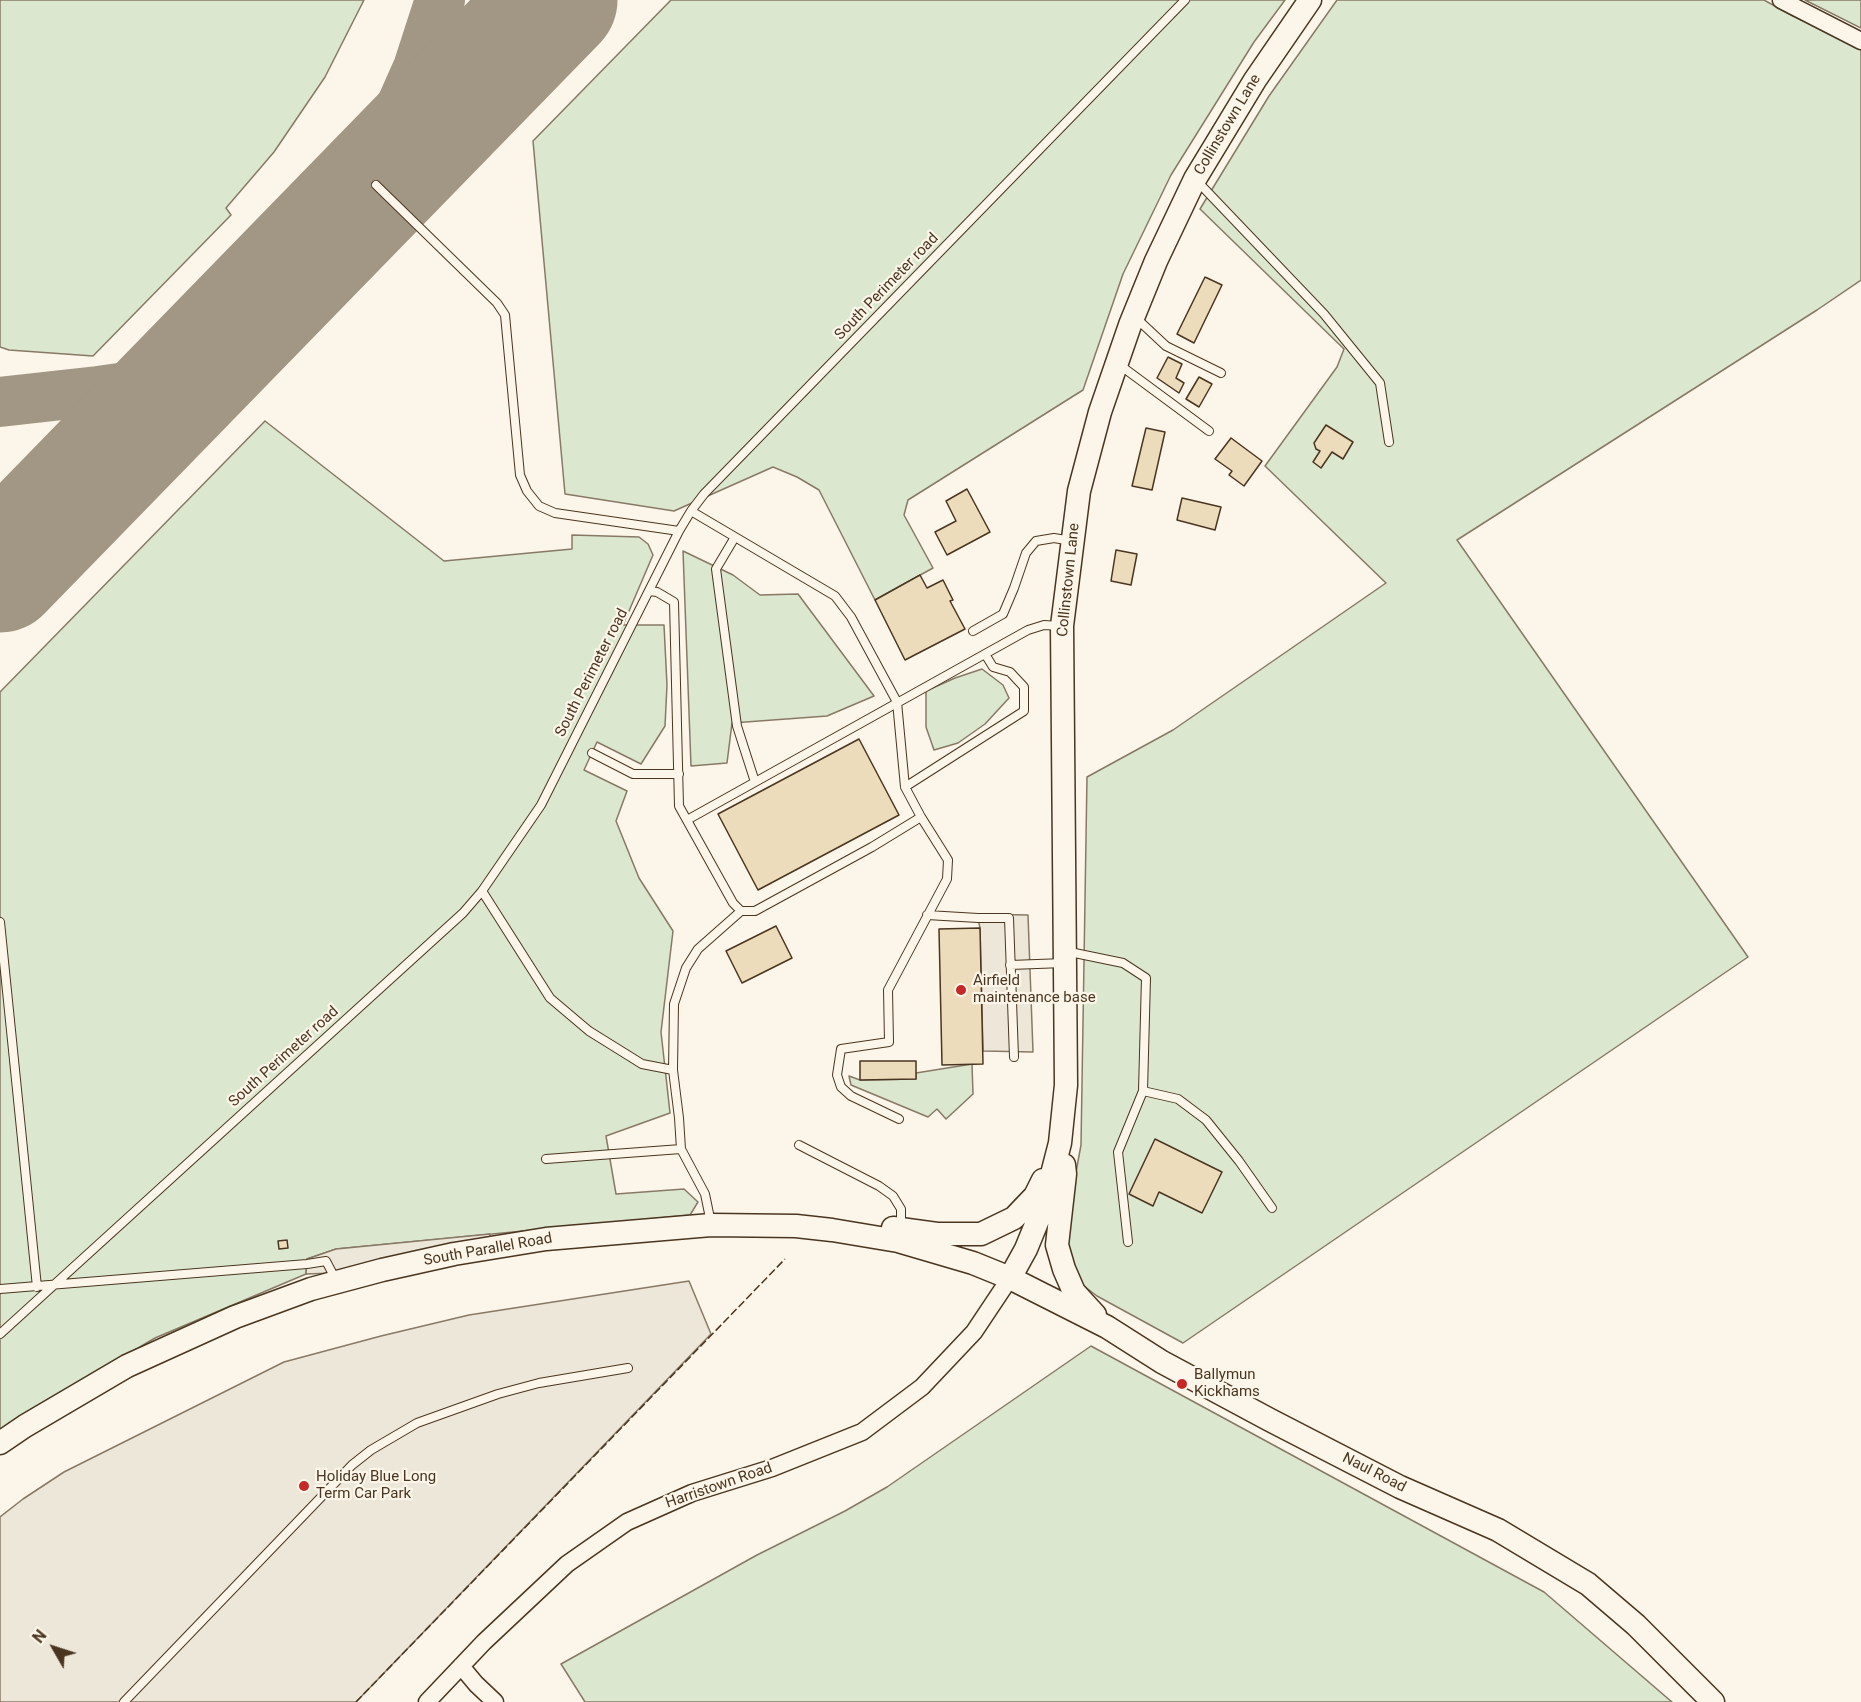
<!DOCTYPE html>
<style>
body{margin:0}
#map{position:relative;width:1861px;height:1702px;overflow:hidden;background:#fbf6e9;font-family:Roboto,sans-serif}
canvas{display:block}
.north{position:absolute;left:24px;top:1618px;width:60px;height:60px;-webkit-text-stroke:4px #fbf6e9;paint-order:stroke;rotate:309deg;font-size:16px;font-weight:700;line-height:24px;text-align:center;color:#4a3520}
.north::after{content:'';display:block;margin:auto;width:21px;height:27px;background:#4a3520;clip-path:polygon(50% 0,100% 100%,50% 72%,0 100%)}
</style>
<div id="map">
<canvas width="1861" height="1702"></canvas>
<div class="north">N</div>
</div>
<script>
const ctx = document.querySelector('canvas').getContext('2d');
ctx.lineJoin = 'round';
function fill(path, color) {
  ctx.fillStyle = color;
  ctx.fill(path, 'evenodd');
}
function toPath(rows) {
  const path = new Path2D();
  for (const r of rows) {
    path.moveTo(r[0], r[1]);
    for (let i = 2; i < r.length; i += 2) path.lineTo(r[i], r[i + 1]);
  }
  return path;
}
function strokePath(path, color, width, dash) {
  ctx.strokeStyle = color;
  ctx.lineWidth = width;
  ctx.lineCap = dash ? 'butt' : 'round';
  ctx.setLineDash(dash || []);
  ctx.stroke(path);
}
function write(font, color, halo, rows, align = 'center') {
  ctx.font = font + ' Roboto,sans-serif';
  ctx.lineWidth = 4.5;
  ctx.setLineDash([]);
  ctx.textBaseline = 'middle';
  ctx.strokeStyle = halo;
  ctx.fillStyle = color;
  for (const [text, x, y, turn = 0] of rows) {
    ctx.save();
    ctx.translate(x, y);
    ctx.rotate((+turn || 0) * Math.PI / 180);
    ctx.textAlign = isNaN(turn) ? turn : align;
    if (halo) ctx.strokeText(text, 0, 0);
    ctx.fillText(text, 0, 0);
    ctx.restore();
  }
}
const green = toPath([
 [0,0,364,0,325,77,274,152,226,208,231,215,93,356,9,350,0,347,0,0],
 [671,0,1285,0,1254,42,1171,175,1123,274,1083,390,908,500,904,515,933,568,875,600,819,490,797,477,773,467,674,511,565,494,533,141,671,0],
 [1337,0,1764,0,1793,16,1861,47,1861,280,1817,310,1457,540,1748,957,1183,1343,1097,1296,1076,1280,1062,1248,1081,1145,1087,777,1173,730,1386,583,1265,466,1337,367,1344,349,1200,209,1269,96,1337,0],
 [1805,0,1861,0,1861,28,1805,0],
 [265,421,444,561,572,549,572,535,639,537,648,544,653,555,623,625,664,625,667,685,665,726,641,764,597,742,584,770,627,791,616,821,639,878,673,931,661,1032,670,1113,606,1136,616,1194,684,1189,698,1202,690,1215,336,1249,307,1259,306,1274,155,1338,0,1430,0,692,265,421],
 [683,551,733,575,760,595,798,594,874,696,827,716,732,723,727,763,691,766,683,551],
 [982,669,1003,685,1009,698,985,724,958,743,934,750,926,727,926,691,955,678,982,669],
 [972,1064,973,1094,946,1119,937,1109,928,1117,851,1085,849,1076,860,1080,916,1079,916,1073,972,1064],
 [1091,1346,1544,1592,1672,1702,585,1702,561,1664,757,1555,845,1511,887,1487,1091,1346]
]);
const parking = toPath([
 [977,914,1028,915,1033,1052,983,1051,980,928,977,914],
 [490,1234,490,1239,333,1273,306,1274,307,1259,336,1249,490,1234],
 [689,1281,711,1334,356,1702,0,1702,0,1517,23,1499,64,1472,284,1362,381,1336,469,1315,689,1281]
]);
const taxiway = toPath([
 [325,238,371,162,402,104,418,68,440,0],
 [0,402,98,391,148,384,163,378,184,367,207,351,239,326]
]);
const runway = toPath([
 [0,571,556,0]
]);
const building = toPath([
 [1205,277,1222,285,1194,343,1177,334,1205,277],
 [1168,357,1182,364,1176,378,1184,383,1179,393,1157,378,1168,357],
 [1199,377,1212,384,1199,407,1186,399,1199,377],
 [1326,425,1353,442,1343,459,1332,452,1321,468,1313,462,1320,451,1316,449,1314,443,1326,425],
 [1146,428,1165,432,1152,490,1132,486,1146,428],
 [1231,438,1262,461,1244,486,1229,475,1232,471,1215,459,1231,438],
 [967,489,990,532,947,555,935,532,956,521,946,501,967,489],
 [1182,498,1221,507,1215,530,1177,520,1182,498],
 [1116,550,1137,554,1131,585,1111,581,1116,550],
 [920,575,927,588,943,580,953,600,950,601,965,629,905,660,875,600,920,575],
 [859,739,899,815,758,890,718,814,859,739],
 [776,926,792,958,742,983,726,951,776,926],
 [980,928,983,1064,942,1065,939,929,980,928],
 [860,1061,916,1061,916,1079,860,1080,860,1061],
 [1155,1139,1222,1172,1202,1213,1159,1192,1153,1206,1129,1194,1155,1139],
 [287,1240,288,1248,279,1249,278,1241,287,1240]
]);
const lane = toPath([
 [1197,181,1324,314,1380,383,1389,442],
 [376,185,497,303,505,315,520,475,527,491,539,506,555,513,679,531],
 [1136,318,1166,346,1221,373],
 [1117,363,1209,431],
 [691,511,835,596,851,617,897,702,905,787,921,817],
 [735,537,716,569,737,726,755,782],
 [649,591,657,592,674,602,679,806,733,903,741,911,755,911,872,847,921,817,948,860,947,879,888,990,889,1042,841,1049,837,1075,841,1087,851,1096,899,1119],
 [973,631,1003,614,1014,588,1026,553,1036,541,1054,538,1072,541],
 [592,753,633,774,679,774],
 [905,787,1024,711,1024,687,1010,672,993,667,985,654],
 [687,820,1028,630,1044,625,1060,626],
 [482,891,550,998,589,1031,642,1064,673,1070],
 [927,915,978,918,1009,918,1014,1057],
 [0,922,37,1287],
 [1065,951,1123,963,1146,978,1143,1091,1118,1152,1128,1242],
 [1010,965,1064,963],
 [1143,1091,1178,1099,1206,1120,1239,1161,1272,1208],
 [799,1145,879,1186,893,1196,901,1209,901,1227],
 [546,1159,681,1149],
 [711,1223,705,1194,681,1149,679,1118,673,1070,674,1004,686,968,698,949,741,911],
 [0,1289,307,1264,326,1261,337,1282],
 [0,1334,463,913,482,891,541,805,679,531,691,511,704,494,1185,0],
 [124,1702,352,1465,371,1450,417,1423,498,1394,539,1383,628,1368]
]);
const street = toPath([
 [1781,0,1861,41],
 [461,1666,476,1684,495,1702],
 [427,1702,484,1642,567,1564,627,1522,692,1493,772,1468,862,1432,922,1387,974,1332,1010,1278]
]);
const secondary = toPath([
 [1064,1165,1065,1174,1057,1245,1064,1269,1074,1292,1095,1315],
 [893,1228,937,1234,981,1234,1014,1218,1035,1196,1043,1180],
 [1010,1278,1026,1249,1044,1205,1060,1143,1066,1085,1062,626,1079,491,1100,412,1130,325,1156,261,1195,179,1255,80,1310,0],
 [0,1443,25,1426,127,1366,235,1317,311,1289,382,1270,454,1254,546,1239,711,1225,796,1226,832,1230,898,1241,973,1263,1010,1278,1107,1327,1162,1362,1270,1420,1400,1487,1498,1530,1588,1584,1636,1625,1713,1702]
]);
const fence = toPath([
 [356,1702,785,1259]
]);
const markers = [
 [961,990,6,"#c62828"],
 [1182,1384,6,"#c62828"],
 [304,1486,6,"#c62828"]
];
const streetNames = [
 ["Collinstown Lane",1228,125,-59],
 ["South Perimeter road",887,287,-46],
 ["Collinstown Lane",1069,580,-84],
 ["South Perimeter road",592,673,-63],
 ["South Perimeter road",284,1057,-42],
 ["South Parallel Road",488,1250,-10],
 ["Naul Road",1374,1473,27],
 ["Harristown Road",719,1486,-19]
];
const poiNames = [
 ["Airfield",973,981],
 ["maintenance base",973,998],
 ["Ballymun",1194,1375],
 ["Kickhams",1194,1392],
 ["Holiday Blue Long",316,1477],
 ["Term Car Park",316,1494]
];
fill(green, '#dce7d0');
strokePath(green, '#887966', 1.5);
fill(parking, '#ede7d9');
strokePath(parking, '#887966', 1.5);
strokePath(taxiway, '#a29684', 50);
strokePath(runway, '#a29684', 123);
fill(building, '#ecdcbc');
strokePath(building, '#4a3520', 1.5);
strokePath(lane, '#4a3520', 10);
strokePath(street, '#4a3520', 19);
strokePath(secondary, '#4a3520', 25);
strokePath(lane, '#fbf6e9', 8);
strokePath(street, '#fbf6e9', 16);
strokePath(secondary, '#fbf6e9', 22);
strokePath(fence, '#4a3520', 1.5, [8, 3]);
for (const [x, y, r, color] of markers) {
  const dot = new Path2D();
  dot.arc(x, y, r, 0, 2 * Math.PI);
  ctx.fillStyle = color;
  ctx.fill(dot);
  strokePath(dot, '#fbf6e9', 2);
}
write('15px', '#4a3520', '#fbf6e9', streetNames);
write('15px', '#4a3520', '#fbf6e9', poiNames, 'left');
</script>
